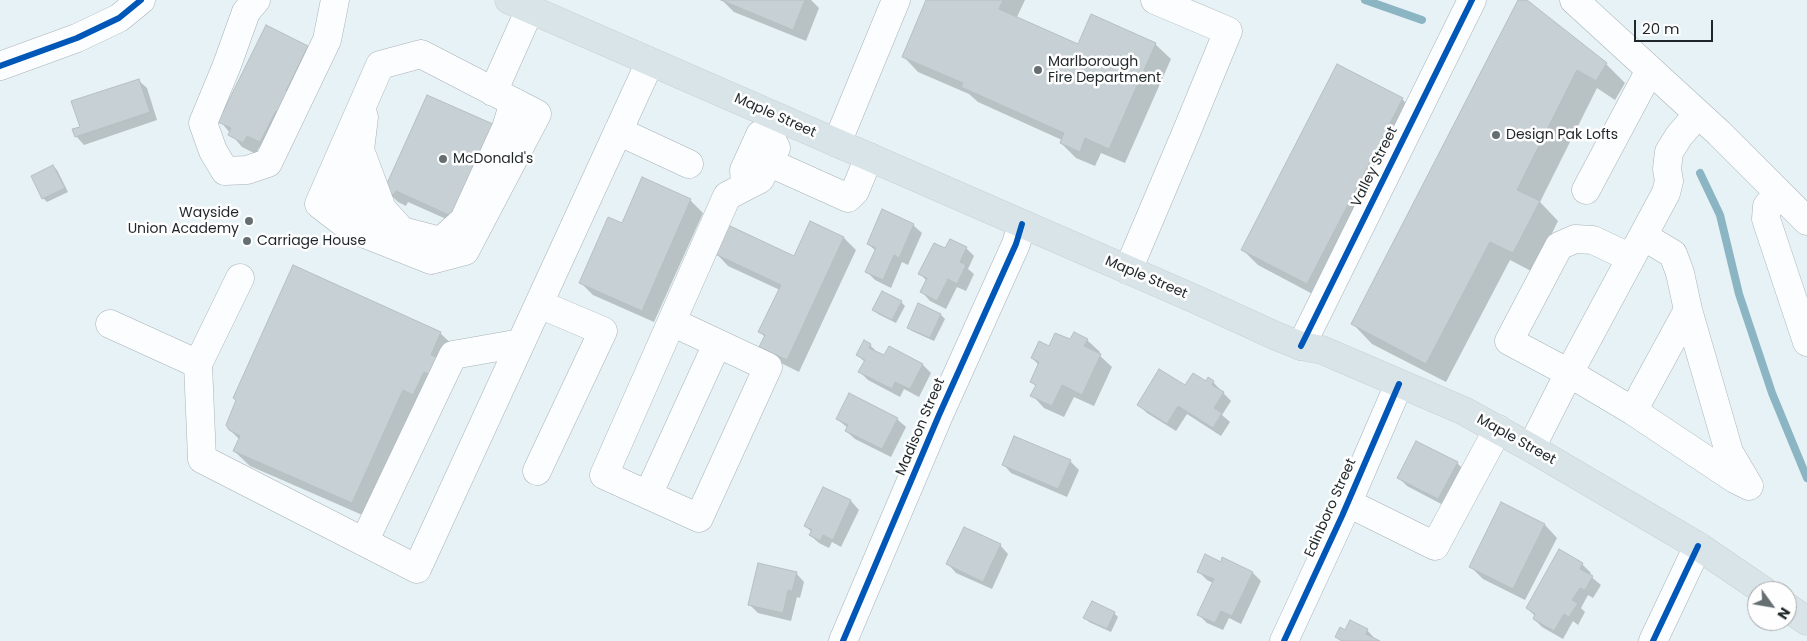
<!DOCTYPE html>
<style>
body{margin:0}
#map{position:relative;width:1807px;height:641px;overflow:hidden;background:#e6f2f6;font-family:Poppins,sans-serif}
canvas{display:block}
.north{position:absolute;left:1747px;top:581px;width:50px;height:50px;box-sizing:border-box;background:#fefefe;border:1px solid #a5a8a9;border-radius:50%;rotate:122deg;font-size:14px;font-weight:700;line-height:20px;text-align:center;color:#1f272a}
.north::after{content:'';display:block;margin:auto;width:18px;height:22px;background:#656e71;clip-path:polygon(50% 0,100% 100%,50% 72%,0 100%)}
.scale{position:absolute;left:1634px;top:20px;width:79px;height:22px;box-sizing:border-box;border:2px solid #1f272a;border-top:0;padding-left:6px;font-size:15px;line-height:18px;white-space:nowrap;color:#1f272a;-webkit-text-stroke:4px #fefefe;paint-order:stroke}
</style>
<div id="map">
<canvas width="1807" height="641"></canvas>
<div class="north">N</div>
<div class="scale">20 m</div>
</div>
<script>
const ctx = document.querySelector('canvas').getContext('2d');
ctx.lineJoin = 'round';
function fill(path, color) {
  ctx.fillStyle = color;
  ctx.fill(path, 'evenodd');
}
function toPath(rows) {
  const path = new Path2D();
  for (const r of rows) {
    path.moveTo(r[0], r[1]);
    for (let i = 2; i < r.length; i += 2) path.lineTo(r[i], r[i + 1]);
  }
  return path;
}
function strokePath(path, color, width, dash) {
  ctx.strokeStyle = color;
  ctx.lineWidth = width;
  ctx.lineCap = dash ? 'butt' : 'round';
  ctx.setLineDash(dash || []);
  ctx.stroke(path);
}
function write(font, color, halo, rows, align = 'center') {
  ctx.font = font + ' Poppins,sans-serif';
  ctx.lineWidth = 5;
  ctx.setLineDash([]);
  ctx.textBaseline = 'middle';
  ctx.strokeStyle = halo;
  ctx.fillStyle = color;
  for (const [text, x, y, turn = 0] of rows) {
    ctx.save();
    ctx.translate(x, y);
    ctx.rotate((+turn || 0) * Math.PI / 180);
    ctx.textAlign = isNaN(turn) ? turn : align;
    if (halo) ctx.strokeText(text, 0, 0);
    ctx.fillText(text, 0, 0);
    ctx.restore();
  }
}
const shadow = toPath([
 [722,0,811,0,819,8,806,41,734,12],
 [928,0,1025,0,1016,19,1079,46,1155,44,1171,59,1125,163,1101,153,1095,166,1076,158,1061,143,1062,140,978,102,969,94,918,72,903,56],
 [1519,0,1525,0,1606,64,1625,83,1615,100,1597,88,1540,202,1558,221,1533,272,1510,260,1446,382,1372,344,1353,324],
 [267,27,308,47,320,60,273,154,259,147,256,154,242,147,220,121],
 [138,80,147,88,157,120,84,145,76,136,81,128],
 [428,97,453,222,408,202,406,206,398,202,386,190],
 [1402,99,1418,115,1322,299,1258,265,1243,250],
 [53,166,57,170,68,192,47,202,43,198,32,177],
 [642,179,691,201,703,213,654,322,593,295,580,282,622,224],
 [913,225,922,233,908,265,902,262,891,288,875,280,867,272,876,251,868,244],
 [844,238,856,250,799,372,773,359,760,347,765,337,760,332,780,290,728,266,716,253,795,257],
 [966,248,974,256,968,269,974,274,966,291,957,287,946,309,930,301,922,292,927,281,920,274,946,250],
 [901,302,905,306,896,323,878,314,874,310],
 [919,305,941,315,945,319,934,341,912,331,908,327],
 [440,333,456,348,367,517,250,466,234,451,239,439,230,430],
 [1087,340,1100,352,1098,354,1112,367,1094,406,1074,397,1064,417,1044,408,1032,395,1036,386,1031,381,1039,365,1032,358,1050,348,1071,341],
 [870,345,879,354,923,365,931,373,919,397,904,389,900,397,868,380,860,372,865,362,857,355],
 [1206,382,1213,382,1231,401,1222,415,1230,422,1221,436,1187,414,1176,431,1147,413,1138,404,1186,386],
 [837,419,897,419,906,427,891,457,855,439,846,431,848,428],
 [1070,461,1079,470,1067,497,1011,473,1003,464],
 [1457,463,1465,471,1447,507,1407,486,1399,478],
 [823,488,851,501,859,510,841,547,832,542,829,548,819,543,810,535,812,532,805,526],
 [1502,504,1545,525,1557,538,1525,600,1483,579,1470,566],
 [1000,545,1008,554,992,589,956,573,948,564],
 [1221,563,1253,573,1261,581,1241,624,1229,618,1223,630,1207,623,1198,614,1213,583,1207,580,1199,572],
 [1582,564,1591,573,1589,575,1601,585,1593,598,1588,595,1581,608,1585,612,1578,625,1573,621,1563,639,1542,627,1534,619,1535,616,1527,608],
 [796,573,804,582,800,598,797,597,791,621,758,613,749,604],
 [1114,613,1118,617,1111,632,1089,622,1085,618],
 [1367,630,1377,641,1341,641,1337,637,1346,632]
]);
const stream = toPath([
 [1365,0,1422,20],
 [1700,173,1720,215,1739,294,1772,393,1807,478]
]);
const building = toPath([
 [721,0,805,0,793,30,721,0],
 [926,0,1003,0,999,9,1078,44,1091,14,1156,43,1109,149,1085,138,1080,152,1060,143,1064,133,961,87,963,83,902,57,926,0],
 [1518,0,1527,0,1607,63,1596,81,1577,70,1517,190,1540,201,1513,253,1490,242,1426,364,1351,324,1518,0],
 [266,25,308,46,286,91,297,96,287,116,276,111,260,142,247,136,243,143,228,135,231,128,218,122,266,25],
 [1337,64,1403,98,1307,284,1241,250,1337,64],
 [139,79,150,112,75,137,72,129,80,127,71,101,139,79],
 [427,95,502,128,459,223,447,218,449,215,396,191,394,195,384,190,427,95],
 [53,165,65,188,42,199,31,176,53,165],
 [642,177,691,199,642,311,579,283,608,217,622,223,642,177],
 [882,209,914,224,899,258,894,255,883,280,865,272,876,248,867,244,882,209],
 [810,221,844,237,787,360,759,347,765,335,758,332,781,285,715,254,728,225,794,256,810,221],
 [950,239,967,247,960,262,966,265,957,284,948,279,937,301,920,292,927,278,918,274,934,243,945,248,950,239],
 [293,265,441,332,431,355,442,359,434,377,424,372,413,395,403,390,352,503,233,451,240,436,229,430,226,425,236,400,233,398,293,265],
 [882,291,902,301,892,320,872,310,882,291],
 [918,303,941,314,930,338,907,328,918,303],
 [1074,332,1088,339,1084,346,1101,354,1082,395,1062,385,1052,406,1030,396,1036,385,1030,382,1039,362,1031,358,1039,341,1049,346,1055,333,1070,339,1074,332],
 [864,340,871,344,869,348,884,355,889,346,923,364,910,389,895,382,892,389,858,372,865,360,856,355,864,340],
 [1159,369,1185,385,1193,373,1206,381,1208,377,1214,381,1212,385,1224,392,1214,408,1222,413,1213,428,1178,406,1167,424,1137,405,1159,369],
 [849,393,898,418,882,449,845,431,848,425,836,419,849,393],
 [1014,436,1071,460,1058,489,1002,465,1014,436],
 [1416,441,1458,462,1438,499,1397,478,1416,441],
 [823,487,851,500,833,540,823,535,820,541,809,535,812,530,804,526,823,487],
 [1501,502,1545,524,1513,589,1469,567,1501,502],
 [964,527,1001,544,983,582,946,564,964,527],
 [1559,549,1583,563,1580,569,1593,576,1585,590,1580,588,1572,600,1578,603,1569,617,1564,614,1554,631,1533,619,1535,614,1526,608,1559,549],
 [1205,554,1221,562,1222,557,1253,572,1232,616,1221,611,1215,623,1197,615,1214,579,1197,572,1205,554],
 [758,563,797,572,792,591,788,590,783,613,748,605,758,563],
 [1092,601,1115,612,1107,629,1083,618,1092,601],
 [1350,620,1368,629,1366,634,1380,641,1342,641,1335,637,1340,627,1345,630,1350,620]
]);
const minor = toPath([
 [256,0,246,12,227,65,203,123,213,151,225,171,247,170,268,163,327,40,335,0],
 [1574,0,1719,133,1807,221],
 [421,54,537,114,465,251,431,260,350,228,319,204,380,65,421,54],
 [0,66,77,38,119,18,141,0],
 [493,92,530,9],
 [364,117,360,150,382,209,402,231,441,241,464,220,506,128,514,102],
 [618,131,689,164],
 [837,143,896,0],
 [359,154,346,180,347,195,360,214,385,224],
 [768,162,848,198,855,191,869,157],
 [745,186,744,170,760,135,769,134],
 [1586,190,1650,70],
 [1779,193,1767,206,1766,219,1807,342],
 [1631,258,1593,240,1575,239,1559,246,1509,341,1569,373,1633,411,1735,479,1749,486,1729,452,1688,310,1680,273,1673,254,1643,236],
 [1128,270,1186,133,1228,31,1155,0],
 [672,322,768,367,699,518,604,475,727,196,760,179,776,148,769,134],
 [110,324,198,364,202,459,417,569,650,62],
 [1301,346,1472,0],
 [198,364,240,278],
 [1633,411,1688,310],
 [1531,448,1569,373,1666,193,1669,181,1667,169,1669,152,1679,136,1698,114],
 [537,471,603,331,539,304],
 [648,495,717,344],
 [1348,503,1435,546,1498,429],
 [364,542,453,355,521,343],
 [843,641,939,415,1016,244,1022,224],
 [1284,641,1342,516,1399,384],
 [1653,641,1698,546]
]);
const major = toPath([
 [509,0,1195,299,1276,336,1301,346,1322,350,1464,411,1531,448,1698,546,1764,591],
 [1787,607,1807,621]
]);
const cycleway = toPath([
 [0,66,77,38,119,18,141,0],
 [1301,346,1472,0],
 [843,641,939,415,1016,244,1022,224],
 [1284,641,1342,516,1399,384],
 [1653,641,1698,546]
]);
const markers = [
 [1038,70,5,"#656e71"],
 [1496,135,5,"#656e71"],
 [443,159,5,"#656e71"],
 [249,221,5,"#656e71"],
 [247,241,5,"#656e71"]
];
const poiNames = [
 ["Marlborough",1048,62],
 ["Fire Department",1048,78],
 ["Design Pak Lofts",1506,135],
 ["McDonald's",453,159],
 ["Wayside",239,213,"right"],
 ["Union Academy",239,229,"right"],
 ["Carriage House",257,241]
];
const streetNames = [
 ["Maple Street",775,116,24],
 ["Valley Street",1375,167,-64],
 ["Maple Street",1146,278,23],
 ["Madison Street",921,427,-67],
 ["Maple Street",1516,440,29],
 ["Edinboro Street",1331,508,-66]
];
fill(shadow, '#0003');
strokePath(stream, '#8cb5c4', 8);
fill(building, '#c7d0d4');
strokePath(building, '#b6bfc2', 1);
strokePath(minor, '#a9b2b6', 29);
strokePath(major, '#c9cfd1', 29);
strokePath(minor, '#fbfdfe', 28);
strokePath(major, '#d8e4e7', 28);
strokePath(cycleway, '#0057b8', 6);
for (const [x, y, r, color] of markers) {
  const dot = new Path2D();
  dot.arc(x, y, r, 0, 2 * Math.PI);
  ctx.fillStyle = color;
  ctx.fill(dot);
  strokePath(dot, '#fefefe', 2);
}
write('14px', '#1f272a', '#fefefe', poiNames, 'left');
write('14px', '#1f272a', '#fefefe', streetNames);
</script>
